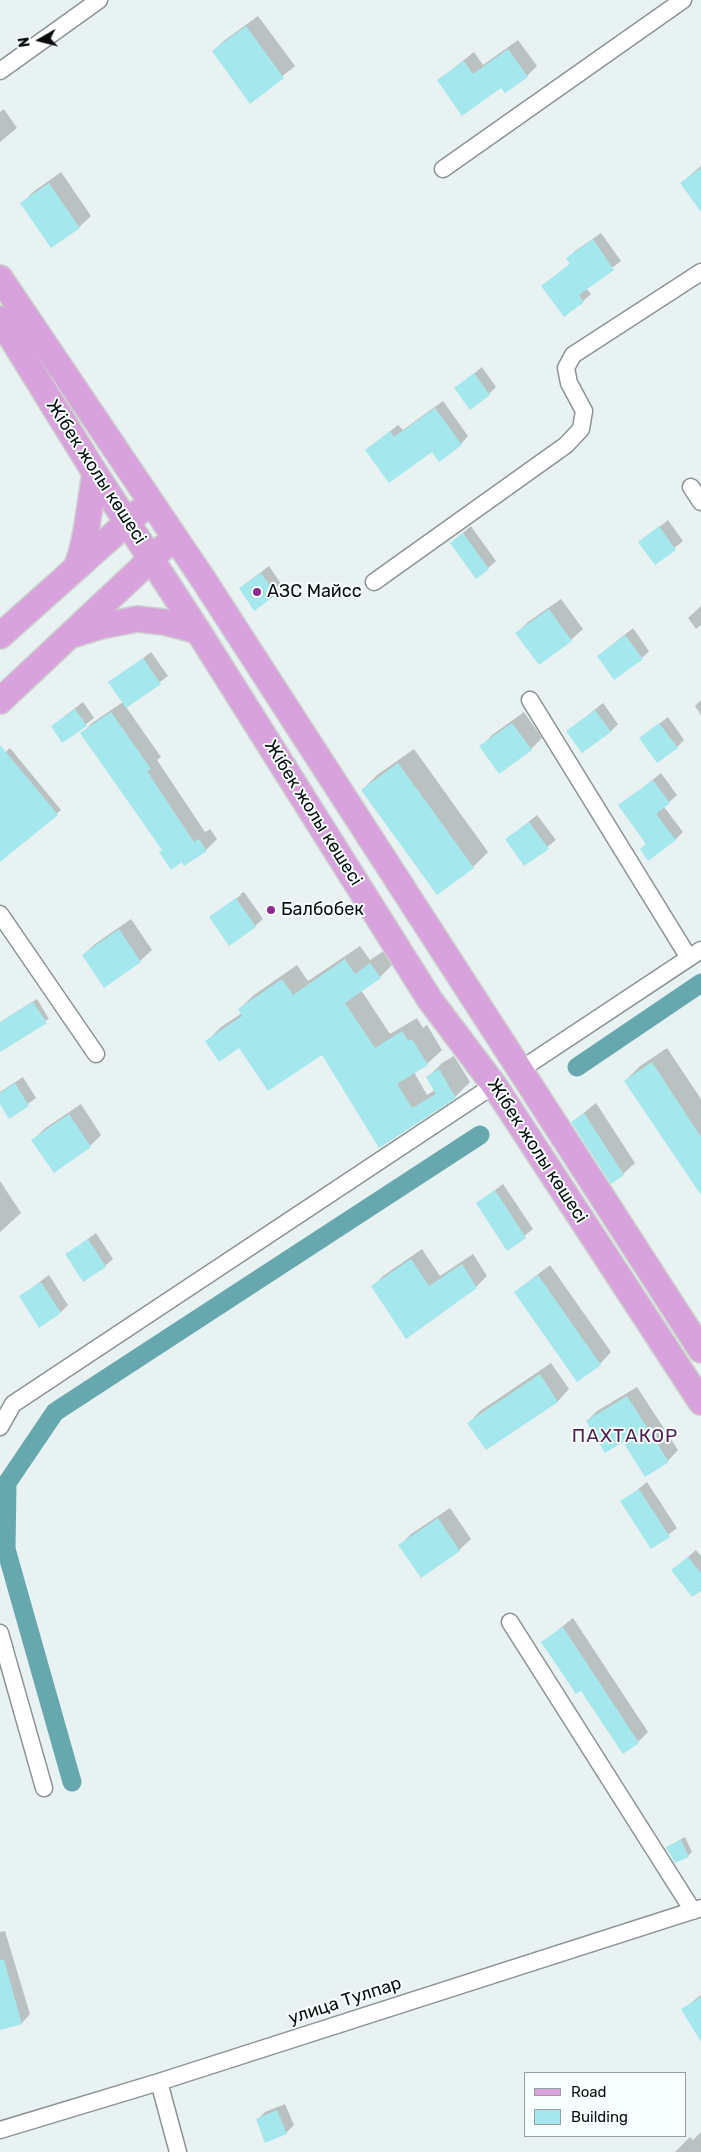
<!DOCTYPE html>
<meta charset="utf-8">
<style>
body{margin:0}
#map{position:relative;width:701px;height:2152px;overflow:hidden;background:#e9f2f2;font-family:Rubik,sans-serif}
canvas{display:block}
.legend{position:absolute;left:524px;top:2072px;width:162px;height:65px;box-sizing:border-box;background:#f8ffff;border:1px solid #999e9e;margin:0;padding:6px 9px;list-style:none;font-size:15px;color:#0a0d0d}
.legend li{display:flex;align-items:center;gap:10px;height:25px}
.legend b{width:25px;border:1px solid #999e9e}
.north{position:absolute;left:15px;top:15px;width:50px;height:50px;-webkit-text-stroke:4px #f8ffff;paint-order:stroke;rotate:262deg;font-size:14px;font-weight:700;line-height:20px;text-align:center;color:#0a0d0d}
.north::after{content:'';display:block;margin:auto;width:18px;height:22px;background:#0a0d0d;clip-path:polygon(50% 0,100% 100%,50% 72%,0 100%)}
</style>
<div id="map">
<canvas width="701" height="2152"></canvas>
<ul class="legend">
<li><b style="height:6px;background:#d8a3dc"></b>Road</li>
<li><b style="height:14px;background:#a4e7ed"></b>Building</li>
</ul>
<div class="north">N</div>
</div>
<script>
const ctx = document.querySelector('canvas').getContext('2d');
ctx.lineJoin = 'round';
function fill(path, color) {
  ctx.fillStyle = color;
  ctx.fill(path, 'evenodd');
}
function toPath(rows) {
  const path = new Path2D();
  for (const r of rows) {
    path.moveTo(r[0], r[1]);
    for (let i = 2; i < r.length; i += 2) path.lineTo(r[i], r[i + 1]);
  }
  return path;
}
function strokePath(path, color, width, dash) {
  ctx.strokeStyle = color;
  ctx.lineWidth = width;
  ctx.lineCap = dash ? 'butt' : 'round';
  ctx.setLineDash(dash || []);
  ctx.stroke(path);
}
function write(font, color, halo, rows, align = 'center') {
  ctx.font = font + ' Rubik,sans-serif';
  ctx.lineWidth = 4;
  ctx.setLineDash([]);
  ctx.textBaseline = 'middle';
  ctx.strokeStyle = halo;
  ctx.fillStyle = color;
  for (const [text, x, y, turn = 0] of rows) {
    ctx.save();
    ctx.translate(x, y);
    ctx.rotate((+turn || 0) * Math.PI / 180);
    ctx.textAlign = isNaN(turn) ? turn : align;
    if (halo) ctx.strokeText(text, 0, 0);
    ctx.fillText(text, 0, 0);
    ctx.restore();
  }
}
const shadow = toPath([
 [258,16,295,66,250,102,213,51,225,40],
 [518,40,537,66,527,76,438,81,474,52,483,65],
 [4,109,17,128,0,142,0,112],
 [701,166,701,210,681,183],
 [61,172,91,216,79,227,22,203,33,192],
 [601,233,621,261,586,288,591,294,583,301,543,286,571,263,568,258,575,251],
 [482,367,496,387,489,394,456,388],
 [443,401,468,436,461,444,432,450,367,450,398,425,403,430],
 [668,520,683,541,656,563,640,542],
 [471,526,496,561,488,568,451,543],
 [269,566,283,587,254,609,240,588],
 [561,599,583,629,571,640,517,633,528,622],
 [701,606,701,625,696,629,688,618],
 [633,628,649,651,642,658,598,656],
 [151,652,168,676,126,707,161,757,157,760,205,832,210,829,217,839,206,850,184,864,163,850,81,734,92,723,123,702,110,683],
 [701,700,701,715,695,706],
 [83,702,94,718,63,742,52,726],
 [603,703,618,724,610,732,568,731],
 [524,712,542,738,531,749,481,747,492,735],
 [668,717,684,740,677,747,641,738],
 [10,748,61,810,0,861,0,757],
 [414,749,488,852,473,867,362,790,377,775],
 [661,773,677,795,664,807,683,832,675,840,647,843,620,806],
 [537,815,556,840,525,865,506,840],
 [244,892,263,919,255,926,210,917,241,895,240,894],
 [131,919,152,950,140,961,83,955,95,944],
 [360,946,370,960,385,950,394,963,380,977,361,990,390,1034,417,1018,423,1028,427,1025,442,1050,427,1064,414,1072,427,1095,435,1090,427,1078,442,1063,454,1056,470,1082,455,1097,379,1146,322,1053,239,1047,206,1042,221,1027,242,1013,239,1009,254,995,297,965,308,981],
 [37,999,49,1019,0,1042,0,1022],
 [667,1048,701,1099,701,1193,625,1081,640,1066],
 [23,1077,36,1098,10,1117,0,1101,0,1092],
 [596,1103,635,1163,623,1174,572,1122],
 [81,1104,101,1135,90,1146,33,1140,44,1129],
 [0,1181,21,1213,0,1232],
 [503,1184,533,1229,508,1249,478,1203],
 [96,1233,113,1259,105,1266,67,1254],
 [422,1249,440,1276,473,1254,487,1276,476,1287,406,1337,372,1287,383,1276],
 [550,1265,611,1352,600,1364,515,1292],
 [49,1275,68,1305,61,1312,21,1296],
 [551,1363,569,1389,558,1401,486,1449,469,1423,480,1411],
 [637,1387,678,1450,668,1461,646,1475,624,1441,587,1421,597,1411],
 [647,1482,677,1528,652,1547,622,1502],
 [450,1508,471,1539,459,1550,400,1545,411,1534],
 [696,1550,701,1556,701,1589,673,1570],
 [573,1618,648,1732,638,1742,582,1689,543,1642],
 [685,1837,692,1852,688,1856,667,1847],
 [5,1931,30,2014,22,2023,0,2029,0,1932],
 [701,1995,701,2023,683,2009],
 [285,2104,294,2125,286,2133,257,2120,265,2112],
 [701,2132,701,2152,675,2152,690,2137,693,2140]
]);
const canal = toPath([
 [577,1067,701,983],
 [72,1782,6,1549,7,1483,55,1412,480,1135]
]);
const building = toPath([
 [246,26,284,78,250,104,212,51],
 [508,49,528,77,505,93,501,88,462,116,437,80,464,61,473,74],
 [701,168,701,212,680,183],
 [49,183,80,228,51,248,20,203],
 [593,239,614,270,579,295,584,302,564,317,541,286,570,264,566,258],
 [474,373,490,395,470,410,454,388],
 [435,408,462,445,439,462,432,452,389,483,365,450,390,431,394,437],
 [659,526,676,550,655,565,638,542],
 [463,533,489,569,476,579,450,543],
 [261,573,276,595,254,611,239,588],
 [549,609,572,641,539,665,515,633],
 [625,635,643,659,614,680,597,656],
 [143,658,161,684,126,708,108,682],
 [75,709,87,726,62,743,51,726],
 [595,710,611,732,582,753,566,731],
 [111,712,151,769,147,771,194,842,199,839,207,851,184,866,182,862,171,870,159,852,162,850,80,733],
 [512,723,532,750,499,774,479,746],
 [659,723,678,748,657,763,639,738],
 [0,745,58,815,0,862],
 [398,763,474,868,437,895,361,790],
 [653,780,670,803,656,814,676,840,648,861,640,849,646,844,618,805],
 [529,822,549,849,524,866,505,839],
 [236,898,256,927,229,946,209,917],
 [119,929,141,962,104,988,82,955],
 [345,959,355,974,370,963,381,978,345,1003,375,1048,402,1031,408,1041,412,1039,428,1065,397,1084,412,1108,436,1094,426,1077,439,1069,456,1098,379,1148,322,1055,268,1091,239,1048,219,1062,205,1041,242,1016,238,1009,282,979,293,995],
 [33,1002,47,1023,0,1052,0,1022],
 [652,1062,701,1137,701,1195,624,1081],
 [15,1083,29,1106,9,1119,0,1104,0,1093],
 [584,1113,624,1175,611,1184,571,1122],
 [69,1114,91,1147,54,1173,31,1140],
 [495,1190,526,1238,507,1251,476,1203],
 [88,1239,106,1267,83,1282,65,1254],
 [411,1259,429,1286,462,1264,477,1288,406,1339,371,1286],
 [538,1275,601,1365,577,1382,514,1292],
 [41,1282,61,1313,39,1328,19,1296],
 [540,1374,558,1402,486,1450,467,1423],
 [627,1396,669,1462,645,1477,623,1442,605,1453,586,1421],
 [639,1489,670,1537,651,1549,620,1501],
 [438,1518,460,1551,421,1578,398,1545],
 [688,1557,701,1573,701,1591,692,1597,671,1570],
 [563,1627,639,1743,623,1754,581,1691,576,1694,541,1642],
 [681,1840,689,1857,675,1863,666,1847],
 [0,1960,4,1960,22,2024,0,2030],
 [701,1997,701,2042,681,2009],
 [277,2110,287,2134,265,2143,256,2119]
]);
const minor = toPath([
 [0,71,99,0],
 [443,169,683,0],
 [691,487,701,502],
 [374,582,566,445,581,429,584,411,569,383,566,368,573,355,701,272],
 [530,700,689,958],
 [0,914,96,1054],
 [520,1070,701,950],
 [0,1427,13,1404,494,1085],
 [510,1622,693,1911],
 [0,1633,44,1788],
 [159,2082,178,2152],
 [0,2130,159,2082,701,1908]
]);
const primary = toPath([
 [0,278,203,579,701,1350],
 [0,319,95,473,198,631,430,1000,494,1085,701,1402],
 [76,568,81,554,86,532,95,473],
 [75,634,101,626,137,619,164,622,198,631],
 [0,636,140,511],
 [0,701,164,547]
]);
const markers = [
 [257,592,5,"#8b2a93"],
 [271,910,5,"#8b2a93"]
];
const streetNames = [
 ["Жібек жолы көшесі",96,472,57],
 ["Жібек жолы көшесі",313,813,58],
 ["Жібек жолы көшесі",537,1151,57],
 ["улица Тулпар",345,2001,-18]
];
const poiNames = [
 ["АЗС Майсс",267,592],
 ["Балбобек",281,910]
];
const neighbourhoodNames = [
 ["ПАХТАКОР",625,1437]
];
fill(shadow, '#0003');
strokePath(canal, '#66a8ae', 19);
fill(building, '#a4e7ed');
strokePath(minor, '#8b9394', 19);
strokePath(primary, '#cecfcf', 28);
strokePath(minor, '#fff', 16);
strokePath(primary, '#d8a3dc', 25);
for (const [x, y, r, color] of markers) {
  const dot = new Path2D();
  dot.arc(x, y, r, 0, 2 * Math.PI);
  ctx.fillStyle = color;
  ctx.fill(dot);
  strokePath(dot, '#f8ffff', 2);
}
write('18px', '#0a0d0d', '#f8ffff', streetNames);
write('18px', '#0a0d0d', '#f8ffff', poiNames, 'left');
ctx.letterSpacing = '1px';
write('19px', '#4e1f52', '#f8ffff', neighbourhoodNames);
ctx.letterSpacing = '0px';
</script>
